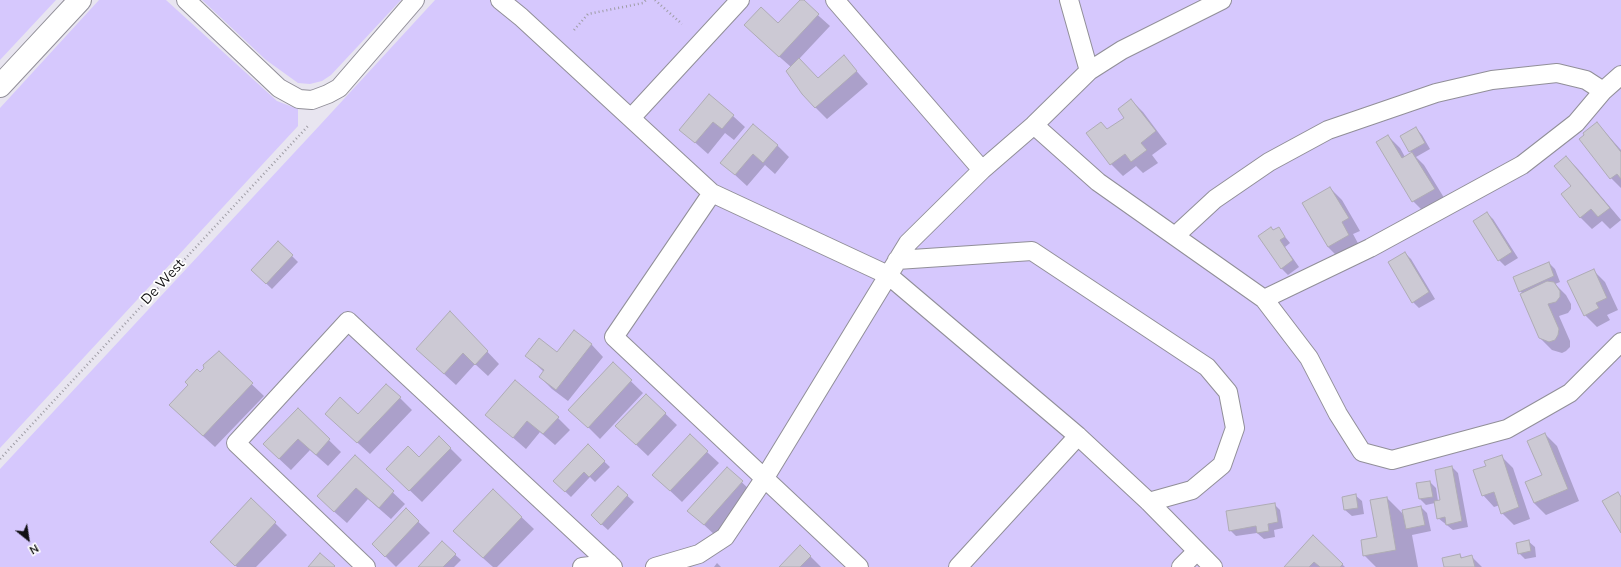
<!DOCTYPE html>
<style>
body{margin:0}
#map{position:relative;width:1621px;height:567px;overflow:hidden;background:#e8e5f0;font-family:Mulish,sans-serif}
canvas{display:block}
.north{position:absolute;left:8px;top:519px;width:40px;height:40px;-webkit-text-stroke:3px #fff;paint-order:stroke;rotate:150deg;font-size:11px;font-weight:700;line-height:16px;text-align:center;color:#111013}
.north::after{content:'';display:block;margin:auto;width:14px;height:18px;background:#111013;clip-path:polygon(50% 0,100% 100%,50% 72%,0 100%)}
</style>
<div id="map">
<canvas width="1621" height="567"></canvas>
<div class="north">N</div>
</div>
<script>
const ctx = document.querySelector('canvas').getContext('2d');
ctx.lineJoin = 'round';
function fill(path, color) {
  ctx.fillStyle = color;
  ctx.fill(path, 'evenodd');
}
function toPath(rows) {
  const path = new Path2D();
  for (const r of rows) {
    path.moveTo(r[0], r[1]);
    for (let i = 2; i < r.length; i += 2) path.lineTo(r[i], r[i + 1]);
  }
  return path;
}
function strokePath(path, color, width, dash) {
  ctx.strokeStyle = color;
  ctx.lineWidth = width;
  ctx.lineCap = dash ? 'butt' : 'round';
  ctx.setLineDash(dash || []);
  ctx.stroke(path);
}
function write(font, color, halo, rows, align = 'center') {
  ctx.font = font + ' Mulish,sans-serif';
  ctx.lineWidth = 3.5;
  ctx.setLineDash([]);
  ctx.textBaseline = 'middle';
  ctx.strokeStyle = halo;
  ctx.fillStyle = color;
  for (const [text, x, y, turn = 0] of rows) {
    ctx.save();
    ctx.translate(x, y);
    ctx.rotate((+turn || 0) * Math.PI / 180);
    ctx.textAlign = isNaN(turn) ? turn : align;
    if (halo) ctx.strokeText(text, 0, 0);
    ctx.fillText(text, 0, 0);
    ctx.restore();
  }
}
const green = toPath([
 [0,0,56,0,0,60],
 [99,0,166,0,277,101,298,109,298,126,0,448,0,108],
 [202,0,401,0,331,75,322,81,310,84,298,83,266,60],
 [435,0,1621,0,1621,567,0,567,0,469,320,125]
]);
const shadow = toPath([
 [801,0,830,26,799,59,818,79,844,57,868,84,827,119,815,107,791,67,757,37,779,25],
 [1131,100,1143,112,1167,144,1152,155,1158,163,1143,173,1136,166,1123,176,1111,164,1087,133,1101,123,1108,130,1125,118],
 [733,116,745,127,734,140,725,133,708,154,681,130],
 [1597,123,1621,150,1621,188,1611,178,1581,139],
 [1416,128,1422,135,1430,149,1416,157,1424,165,1446,201,1425,213,1413,201,1388,136,1400,148,1405,157,1412,153,1410,151],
 [777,145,789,157,775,174,765,165,747,186,722,163],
 [1566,157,1578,169,1621,220,1610,229,1602,221,1592,229,1580,217],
 [1330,188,1342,200,1360,231,1353,234,1360,247,1340,259,1328,247,1303,203],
 [1487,213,1493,219,1518,258,1505,266,1499,260],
 [1278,228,1290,243,1285,247,1299,267,1288,275,1282,269,1259,236],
 [278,242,298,262,272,289,252,270],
 [1405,253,1411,259,1435,299,1419,308,1413,302],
 [1549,263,1555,269,1560,282,1555,284,1566,295,1571,304,1571,309,1568,313,1559,316,1570,341,1570,347,1566,351,1562,353,1552,350,1540,338,1522,293,1520,291],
 [1593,270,1605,282,1618,310,1607,315,1610,320,1597,327,1585,315],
 [461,324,499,364,488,376,475,364,456,385,417,349],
 [574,332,592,345,603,357,568,401,552,389,540,377,544,372,527,356,557,354],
 [219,353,264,396,215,447,182,417,200,373],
 [613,364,643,393,600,439,582,421],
 [646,395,677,425,648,456,629,438],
 [400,398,412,410,370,454,338,425],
 [298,410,341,452,328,466,310,450,291,470,276,456],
 [487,415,558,418,570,430,555,445,540,432,526,449],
 [1545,434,1557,446,1579,501,1546,515,1534,503,1543,476],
 [588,446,610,467,595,482,590,477,571,497,554,481],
 [450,448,462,460,422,502,399,480],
 [707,452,719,463,682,502,665,486],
 [1501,456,1513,468,1530,519,1514,525,1502,513,1500,505,1494,507,1483,495,1487,466],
 [355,457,405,504,391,519,368,499,347,523,330,508],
 [1452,467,1458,473,1468,527,1453,530,1438,518,1435,503,1426,505,1420,499,1430,482,1436,488,1438,501,1442,501],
 [727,468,754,494,716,536,689,511],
 [618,487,634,502,608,530,598,521],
 [493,490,534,529,497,567,493,567,466,543],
 [1355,495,1362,501,1364,514,1352,516,1345,510],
 [1387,498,1405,516,1421,507,1427,513,1431,531,1412,535,1418,567,1376,567,1364,555,1378,538],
 [1274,504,1280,510,1283,528,1274,530,1275,537,1264,539,1257,533,1236,536,1230,530],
 [406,510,430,533,396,567,373,544],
 [275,523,287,535,256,567,237,567,223,553],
 [1313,536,1345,567,1285,567],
 [1528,541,1535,547,1536,557,1525,559,1519,553],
 [442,543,461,560,454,567,419,567],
 [800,546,821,567,781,567],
 [1460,555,1463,559,1472,557,1482,567,1445,567],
 [717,563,721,567,714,567]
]);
const building = toPath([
 [800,0,804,0,819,14,779,57,744,25,761,7,778,23,800,0],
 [844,55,857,71,815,108,802,94,786,71,799,58,818,78,844,55],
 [709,94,734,115,722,129,713,122,695,143,679,130,709,94],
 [1131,99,1156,131,1141,143,1147,150,1131,162,1125,154,1110,165,1086,133,1101,122,1107,129,1124,118,1118,109,1131,99],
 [1597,122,1621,152,1621,179,1617,174,1610,179,1579,139,1584,135,1583,133,1597,122],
 [753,124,778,145,763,163,753,154,735,175,720,163,753,124],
 [1416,127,1425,143,1409,152,1400,136,1416,127],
 [1388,135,1402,158,1412,152,1435,189,1412,202,1376,142,1388,135],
 [1566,156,1610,208,1598,217,1591,209,1580,218,1561,194,1571,186,1554,166,1566,156],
 [1330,187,1349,218,1342,222,1349,235,1328,247,1302,203,1330,187],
 [1487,212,1512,252,1498,261,1473,221,1487,212],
 [1271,227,1273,230,1279,227,1285,237,1280,240,1293,260,1281,269,1258,236,1271,227],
 [278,241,293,255,266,284,251,270,278,241],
 [1405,252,1429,292,1412,303,1388,262,1405,252],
 [1549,262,1554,276,1519,292,1513,277,1549,262],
 [1594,269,1607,298,1596,303,1599,308,1584,316,1567,281,1594,269],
 [1547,281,1554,282,1560,291,1560,297,1556,302,1548,304,1559,329,1558,335,1555,340,1549,342,1539,338,1520,294,1547,281],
 [450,311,488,351,475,365,463,353,444,374,416,349,450,311],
 [574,330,592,344,556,390,539,377,544,370,525,356,539,338,557,352,574,330],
 [219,351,253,383,203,436,169,405,188,385,185,382,197,369,200,372,204,368,203,365,219,351],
 [613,362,632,380,588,428,568,410,613,362],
 [515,380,559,417,543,434,527,421,513,438,485,415,515,380],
 [386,384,401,397,357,443,325,414,340,397,358,414,386,384],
 [646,394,666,413,636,445,615,426,646,394],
 [298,408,330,439,316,455,298,439,279,459,263,444,298,408],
 [1545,433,1568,489,1534,503,1525,482,1542,475,1527,441,1545,433],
 [690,434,708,451,670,491,652,475,690,434],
 [439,436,451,448,409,491,386,469,408,446,419,457,439,436],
 [588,444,605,461,589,477,584,472,565,492,553,481,588,444],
 [355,455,394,491,379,508,356,488,334,512,317,496,355,455],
 [1502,455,1519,507,1501,514,1494,492,1482,496,1473,470,1486,466,1484,461,1502,455],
 [1452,466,1462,521,1446,525,1445,517,1437,519,1434,501,1440,500,1435,470,1452,466],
 [727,467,743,481,704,525,687,511,727,467],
 [1430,481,1433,497,1419,499,1416,483,1430,481],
 [618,486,628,495,601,525,591,515,618,486],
 [493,489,522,517,483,558,453,531,493,489],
 [1618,492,1621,497,1621,533,1602,501,1618,492],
 [1356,494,1358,508,1344,510,1342,497,1356,494],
 [1387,497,1396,550,1363,556,1361,540,1377,537,1370,500,1387,497],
 [251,498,276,522,235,566,210,542,251,498],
 [1275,503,1278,522,1268,524,1269,531,1257,533,1256,526,1229,531,1226,511,1275,503],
 [1421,506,1425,525,1406,529,1402,510,1421,506],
 [406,508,419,521,385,557,372,544,406,508],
 [1313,535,1343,564,1340,567,1320,567,1314,562,1309,567,1284,567,1313,535],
 [1529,540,1531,551,1518,554,1516,543,1529,540],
 [442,541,456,554,443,567,418,567,442,541],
 [800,545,811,556,800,567,779,567,800,545],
 [320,553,335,566,334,567,308,567,320,553],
 [1460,554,1461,558,1472,555,1475,567,1444,567,1442,558,1460,554]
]);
const path = toPath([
 [655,0,682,24],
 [574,30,588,14,643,3,646,0],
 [0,459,308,126]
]);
const lane = toPath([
 [186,0,279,88,299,99,312,100,328,94,339,88,415,0],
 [500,0,521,17,712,193,888,275,1078,436,1149,502,1213,567],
 [835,0,982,170],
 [1089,71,1122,50,1222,0],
 [631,118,740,0],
 [1034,125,1098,182,1264,299,1309,358,1338,414,1362,452,1392,460,1507,429,1570,393,1621,342],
 [712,193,614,337,859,567],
 [1175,236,1215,199,1269,162,1328,130,1436,93,1492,80,1557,73,1586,80,1603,91],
 [897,260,1032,251,1207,367,1228,392,1235,428,1222,465,1192,490,1149,502],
 [1264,299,1370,248,1522,165,1576,123,1603,91,1621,75],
 [366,567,236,443,348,321,613,567],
 [582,567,598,565,609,563],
 [655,567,699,554,725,537,764,479,908,243,982,170,1034,125,1089,71,1069,0],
 [958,567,1078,436],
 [1181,567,1197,551]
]);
const secondary = toPath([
 [0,86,80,0]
]);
const streetNames = [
 ["De West",163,282,-47]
];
fill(green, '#d6c8fd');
fill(shadow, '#0003');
fill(building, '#ccc9d4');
strokePath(building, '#afacb6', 1);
strokePath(lane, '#918f98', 20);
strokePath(secondary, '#918f98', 24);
strokePath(path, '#9e9ca4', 2.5, [1, 3]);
strokePath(lane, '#fff', 18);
strokePath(secondary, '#fff', 22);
write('14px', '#111013', '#fff', streetNames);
</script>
